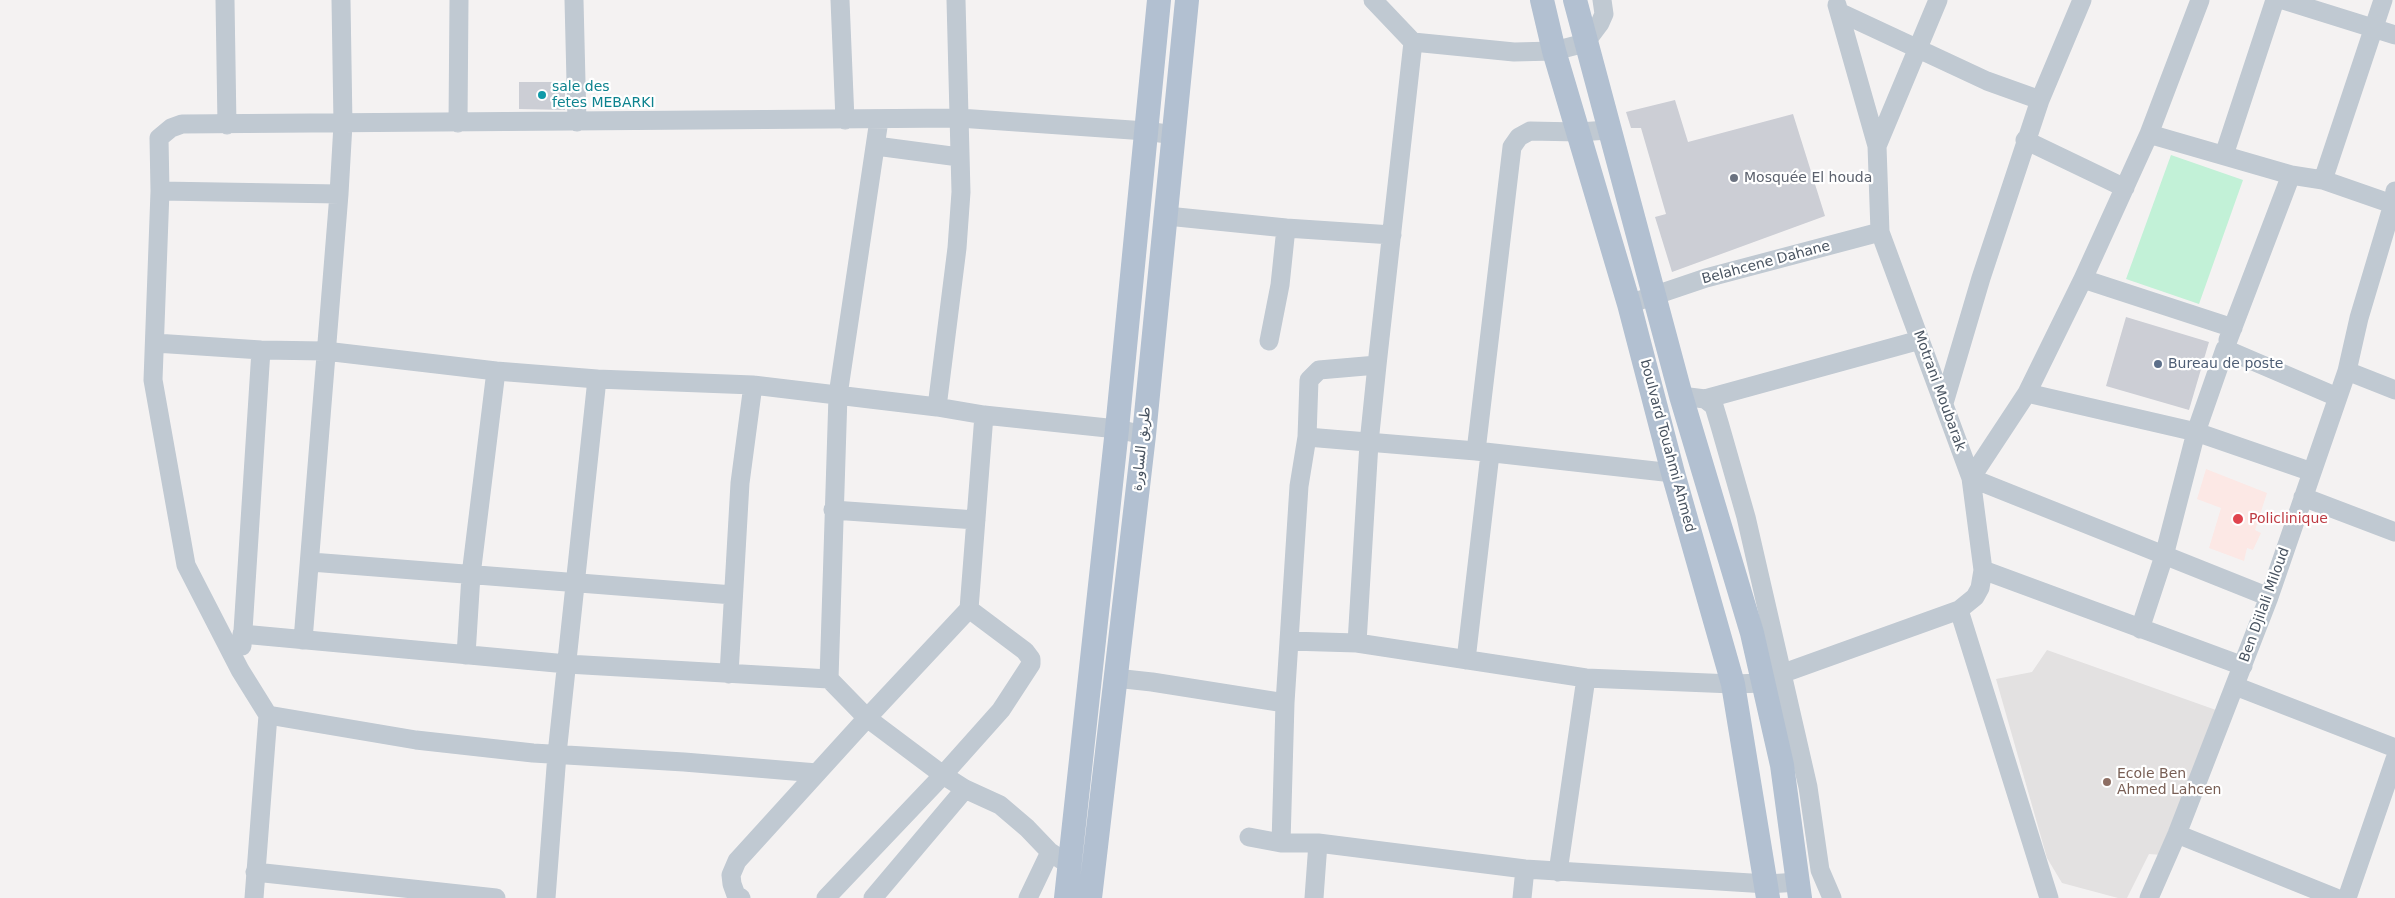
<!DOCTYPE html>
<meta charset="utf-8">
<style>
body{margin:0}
canvas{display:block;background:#f4f2f2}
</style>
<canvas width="2395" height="898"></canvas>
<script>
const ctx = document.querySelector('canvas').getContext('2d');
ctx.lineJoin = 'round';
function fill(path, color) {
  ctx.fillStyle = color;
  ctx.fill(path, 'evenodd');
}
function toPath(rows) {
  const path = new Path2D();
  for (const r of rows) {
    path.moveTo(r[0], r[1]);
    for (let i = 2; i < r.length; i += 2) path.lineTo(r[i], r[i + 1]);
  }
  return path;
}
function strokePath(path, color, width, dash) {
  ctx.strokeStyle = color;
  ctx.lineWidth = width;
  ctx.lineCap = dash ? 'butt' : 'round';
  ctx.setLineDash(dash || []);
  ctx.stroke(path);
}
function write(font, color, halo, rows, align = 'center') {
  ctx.font = font + ' "DejaVu Sans",Cairo,sans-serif';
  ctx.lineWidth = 4.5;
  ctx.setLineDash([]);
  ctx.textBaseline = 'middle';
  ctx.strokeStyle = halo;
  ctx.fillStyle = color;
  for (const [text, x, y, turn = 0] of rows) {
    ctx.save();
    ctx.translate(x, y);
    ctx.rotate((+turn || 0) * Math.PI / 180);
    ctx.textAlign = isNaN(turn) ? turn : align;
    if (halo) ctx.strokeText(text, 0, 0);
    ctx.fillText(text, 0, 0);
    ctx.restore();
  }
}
const education = toPath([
 [2047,650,2216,710,2162,855,2149,854,2127,898,2118,898,2062,883,2047,858,1996,679,2032,672]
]);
const medical = toPath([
 [2206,469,2267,493,2255,530,2261,533,2253,550,2247,548,2244,561,2209,548,2221,508,2197,499]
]);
const green = toPath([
 [2171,155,2243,180,2199,304,2126,279]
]);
const building = toPath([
 [519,82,565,82,565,110,519,109],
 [1675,100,1688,142,1793,114,1825,216,1672,272,1655,217,1666,214,1641,128,1631,128,1626,112],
 [2126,317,2209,342,2189,410,2106,386]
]);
const minor = toPath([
 [225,0,227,125],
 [574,0,577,122],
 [840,0,845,120],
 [1373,0,1413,42,1514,52,1554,51,1585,43,1600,23,1604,14,1602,0],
 [1938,0,1877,146,1880,232,1971,478,2269,597],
 [2283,0,2395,35],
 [2383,0,2323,180,2395,205],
 [1837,5,1877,146],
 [1839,12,1987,81,2040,100,1981,278,1944,403],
 [2040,100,2082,0],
 [458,123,459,0],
 [2149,134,2200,0],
 [2025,140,2125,188],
 [876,146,959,157],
 [2224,155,2275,0],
 [160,191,339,194],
 [1167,216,1286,228,1392,235],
 [2083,279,2149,134,2291,175,2323,180],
 [1629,304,1706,278,1880,232],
 [2228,340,2291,175],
 [1269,341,1280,285,1286,228],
 [155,343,261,350,325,351,496,371,597,379,753,385,937,407,984,415,1117,429,1144,435],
 [2347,371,2395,390],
 [2027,393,2083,279,2233,328],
 [1681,396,1705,399,1714,406,1720,426,1746,517,1808,787,1820,870,1832,898],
 [1705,399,1920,340],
 [937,407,957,248,961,192,956,0],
 [1307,437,1476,451,1673,473],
 [1476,451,1512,147,1519,137,1530,131,1579,132,1608,130],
 [2312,472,2196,432,2225,349,2337,397],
 [2303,497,2395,532],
 [833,510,976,520],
 [311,562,733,595],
 [1983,570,2243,666],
 [1959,610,2049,898],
 [242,634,567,664,829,679,867,718,969,609,984,415],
 [303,640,339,194,343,124,341,0],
 [1289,641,1357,643,1586,678,1733,684,1764,683,1781,674,1959,610,1975,597,1980,588,1983,570,1971,478,2027,393,2196,432,2164,556,2140,629],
 [1357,643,1369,443,1377,365],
 [242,646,261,350],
 [466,655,471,575,496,371],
 [1466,660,1490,454],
 [729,674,740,483,753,385],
 [1115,678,1152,682,1285,703],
 [829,679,838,395,879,120],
 [2235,686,2395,748],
 [817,773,684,762,533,753,416,740,268,715,240,670,186,565,153,380,160,191,159,138,171,128,182,124,959,118,1146,131,1174,135],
 [2177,834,2336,898],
 [1249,837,1281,843,1318,843,1525,869,1767,884,1799,882],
 [1281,843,1285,703,1299,486,1307,437,1309,380,1319,370,1377,365,1413,42],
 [255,872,496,898],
 [1558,872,1586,678],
 [254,898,268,715],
 [546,898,557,754,597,379],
 [741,898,736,895,732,884,731,875,737,861,867,718,943,775,965,789,1000,805,1027,828,1050,852,1071,866],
 [826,898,943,775,1001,710,1031,664,1031,659,1025,651,969,609],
 [873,898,965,789],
 [1028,898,1050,852],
 [1314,898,1318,843],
 [1522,898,1525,869],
 [2149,898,2177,834,2269,597,2347,371,2359,318,2393,204,2395,191],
 [2347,898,2395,759]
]);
const major = toPath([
 [1542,0,1554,51,1629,304,1673,473,1733,684,1768,898],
 [1575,0,1681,396,1752,633,1782,765,1800,898],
 [1066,898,1117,429,1159,0],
 [1090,898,1144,435,1187,0]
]);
const markers = [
 [542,95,5,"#0f9aa8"],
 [1734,178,5,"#6b7280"],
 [2158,364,5,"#5c6f8a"],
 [2238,519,6,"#e0444e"],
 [2107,782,5,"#8d6e63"]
];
const cultureNames = [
 ["sale des",552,87],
 ["fetes MEBARKI",552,103]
];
const worshipNames = [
 ["Mosquée El houda",1744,178]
];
const streetNames = [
 ["Belahcene Dahane",1766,263,-15],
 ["Motrani Moubarak",1939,391,70],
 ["boulvard Touahmi Ahmed",1667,446,75],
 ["طريق الساورة",1142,449,-84],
 ["Ben Djilali Miloud",2265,605,-70]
];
const serviceNames = [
 ["Bureau de poste",2168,364]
];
const healthNames = [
 ["Policlinique",2249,519]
];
const educationNames = [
 ["Ecole Ben",2117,774],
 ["Ahmed Lahcen",2117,790]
];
fill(education, '#e3e1e1');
fill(medical, '#fce8e5');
fill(green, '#c2f1d7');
fill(building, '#ccced5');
strokePath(minor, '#c0c9d2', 19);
strokePath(major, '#b2c0d1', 24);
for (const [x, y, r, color] of markers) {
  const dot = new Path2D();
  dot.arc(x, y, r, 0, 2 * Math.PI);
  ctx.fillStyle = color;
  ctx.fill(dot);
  strokePath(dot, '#fff', 2);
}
write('14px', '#0d838f', '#fff', cultureNames, 'left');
write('14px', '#5b616d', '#fff', worshipNames, 'left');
write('14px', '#495461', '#fff', streetNames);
write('14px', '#4e5e75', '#fff', serviceNames, 'left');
write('14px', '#be3a42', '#fff', healthNames, 'left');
write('14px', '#785e54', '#fff', educationNames, 'left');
</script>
